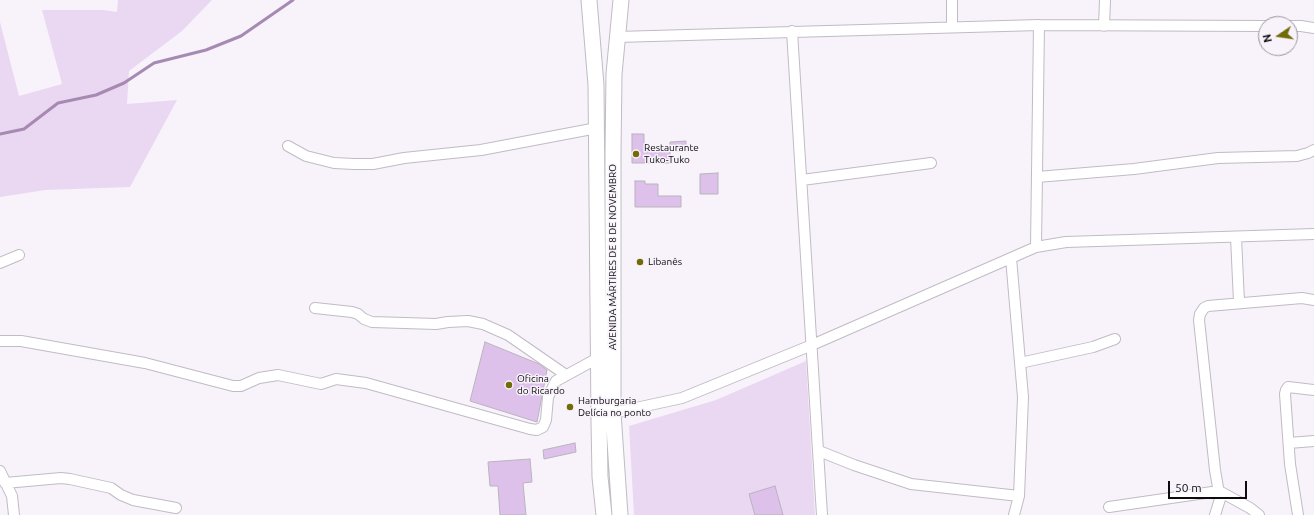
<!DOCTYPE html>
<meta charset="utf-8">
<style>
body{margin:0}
#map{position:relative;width:1314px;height:515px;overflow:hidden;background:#f8f2fb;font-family:Ubuntu,sans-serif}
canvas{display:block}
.north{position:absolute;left:1258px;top:16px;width:40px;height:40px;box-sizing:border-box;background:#f8f2fb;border:1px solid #9a969c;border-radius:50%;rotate:257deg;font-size:11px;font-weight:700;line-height:16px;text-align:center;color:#0d0b0e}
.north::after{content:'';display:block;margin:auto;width:14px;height:18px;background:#726c08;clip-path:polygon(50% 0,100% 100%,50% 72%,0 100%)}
.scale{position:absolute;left:1168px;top:481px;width:79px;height:18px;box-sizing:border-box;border:2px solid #0d0b0e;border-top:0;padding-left:5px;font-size:12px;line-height:14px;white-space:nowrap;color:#0d0b0e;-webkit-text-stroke:3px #f8f2fb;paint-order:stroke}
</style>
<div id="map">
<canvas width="1314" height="515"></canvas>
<div class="north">N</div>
<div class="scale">50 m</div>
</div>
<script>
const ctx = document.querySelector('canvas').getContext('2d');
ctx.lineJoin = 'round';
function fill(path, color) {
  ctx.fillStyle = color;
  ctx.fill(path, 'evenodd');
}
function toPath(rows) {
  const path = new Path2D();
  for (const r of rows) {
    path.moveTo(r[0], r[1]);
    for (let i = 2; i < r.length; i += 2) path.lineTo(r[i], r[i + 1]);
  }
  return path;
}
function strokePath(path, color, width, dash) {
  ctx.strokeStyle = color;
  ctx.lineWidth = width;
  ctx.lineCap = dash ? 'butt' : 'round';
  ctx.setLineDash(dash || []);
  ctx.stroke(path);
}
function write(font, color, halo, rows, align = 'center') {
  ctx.font = font + ' Ubuntu,sans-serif';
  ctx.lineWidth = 3;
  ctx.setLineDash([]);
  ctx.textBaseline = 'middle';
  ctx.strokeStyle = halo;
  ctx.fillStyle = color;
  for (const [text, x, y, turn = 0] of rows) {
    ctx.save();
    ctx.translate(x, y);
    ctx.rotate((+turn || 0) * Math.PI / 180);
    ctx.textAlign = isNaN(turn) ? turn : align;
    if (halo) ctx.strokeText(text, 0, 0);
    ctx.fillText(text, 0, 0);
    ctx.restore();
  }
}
const green = toPath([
 [118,0,212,0,182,31,129,71,127,104,177,100,130,187,45,190,0,197,0,22,19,96,62,84,42,10,103,10,117,12],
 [806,361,815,515,634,515,629,426,716,400]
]);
const stream = toPath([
 [0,134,24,129,58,103,96,95,124,83,154,63,206,50,241,36,293,0]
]);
const building = toPath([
 [632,134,644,134,644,147,670,148,670,142,686,141,686,151,670,151,670,150,670,163,632,163,632,134],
 [718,173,718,194,700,194,700,174,718,173],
 [635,181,645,181,645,184,658,184,658,196,681,196,681,207,635,207,635,181],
 [485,342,539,364,547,370,537,422,470,401,485,342],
 [575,443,576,452,544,459,543,450,575,443],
 [530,459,532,482,523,483,526,515,500,515,498,486,490,486,488,462,530,459],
 [775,486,783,515,755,515,749,494,775,486]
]);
const street = toPath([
 [952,0,952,27],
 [1104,26,1105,0],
 [1290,26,1301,26,1314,28],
 [792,31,822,515],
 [617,37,1039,25,1266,26],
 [288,146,306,156,334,163,354,164,373,164,404,158,481,150,597,128],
 [1037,177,1134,169,1218,158,1297,156,1308,153,1314,150],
 [802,180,931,163],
 [1236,237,1239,302],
 [1036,247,1039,25],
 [1011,258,1023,397,1019,496,1014,515],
 [0,263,19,255],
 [315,308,352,312,358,314,364,319,372,322,436,324,448,322,468,321,483,324,508,335,566,375],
 [0,341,21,341,145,363,233,386,241,386,259,378,278,375,321,384,336,379,366,383,530,429,537,430,543,427,546,420,548,397,556,381,598,358],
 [1020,363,1093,347,1115,339],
 [613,413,682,398,812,345,1036,247,1066,242,1314,234],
 [1289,443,1314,441],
 [819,451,854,465,911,484,1019,496],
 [0,471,12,496,14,515],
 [5,483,61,478,70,479,111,488,121,495,133,500,176,508],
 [1109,507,1219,491,1250,508,1259,515],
 [1215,515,1220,499,1215,470,1199,320,1200,314,1204,308,1208,306,1302,298,1314,300],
 [1298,515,1290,464,1285,394,1286,390,1288,387,1314,390]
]);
const primary = toPath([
 [589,0,596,85,599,421,600,477,604,515],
 [620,515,613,413,613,152,614,74,621,0]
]);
const markers = [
 [636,154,4,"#726c08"],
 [640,262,4,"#726c08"],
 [509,385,4,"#726c08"],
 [570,407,4,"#726c08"]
];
const poiNames = [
 ["Restaurante",644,148],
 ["Tuko-Tuko",644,160],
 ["Libanês",648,262],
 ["Oficina",517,379],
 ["do Ricardo",517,391],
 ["Hamburgaria",578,401],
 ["Delícia no ponto",578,413]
];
const streetNames = [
 ["AVENIDA MÁRTIRES DE 8 DE NOVEMBRO",613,257,-90]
];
fill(green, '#ead8f2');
strokePath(stream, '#a68ab2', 3);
fill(building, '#dec1ea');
strokePath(building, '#b9b3bc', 1);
strokePath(street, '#c1bbc4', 12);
strokePath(primary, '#c1bbc4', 17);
strokePath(street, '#fff', 10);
strokePath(primary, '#fff', 15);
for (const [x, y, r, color] of markers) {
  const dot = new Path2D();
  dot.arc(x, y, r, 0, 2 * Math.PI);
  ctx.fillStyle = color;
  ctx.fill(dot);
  strokePath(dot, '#f8f2fb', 1.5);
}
write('10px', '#0d0b0e', '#f8f2fb', poiNames, 'left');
write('10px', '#0d0b0e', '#f8f2fb', streetNames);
</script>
